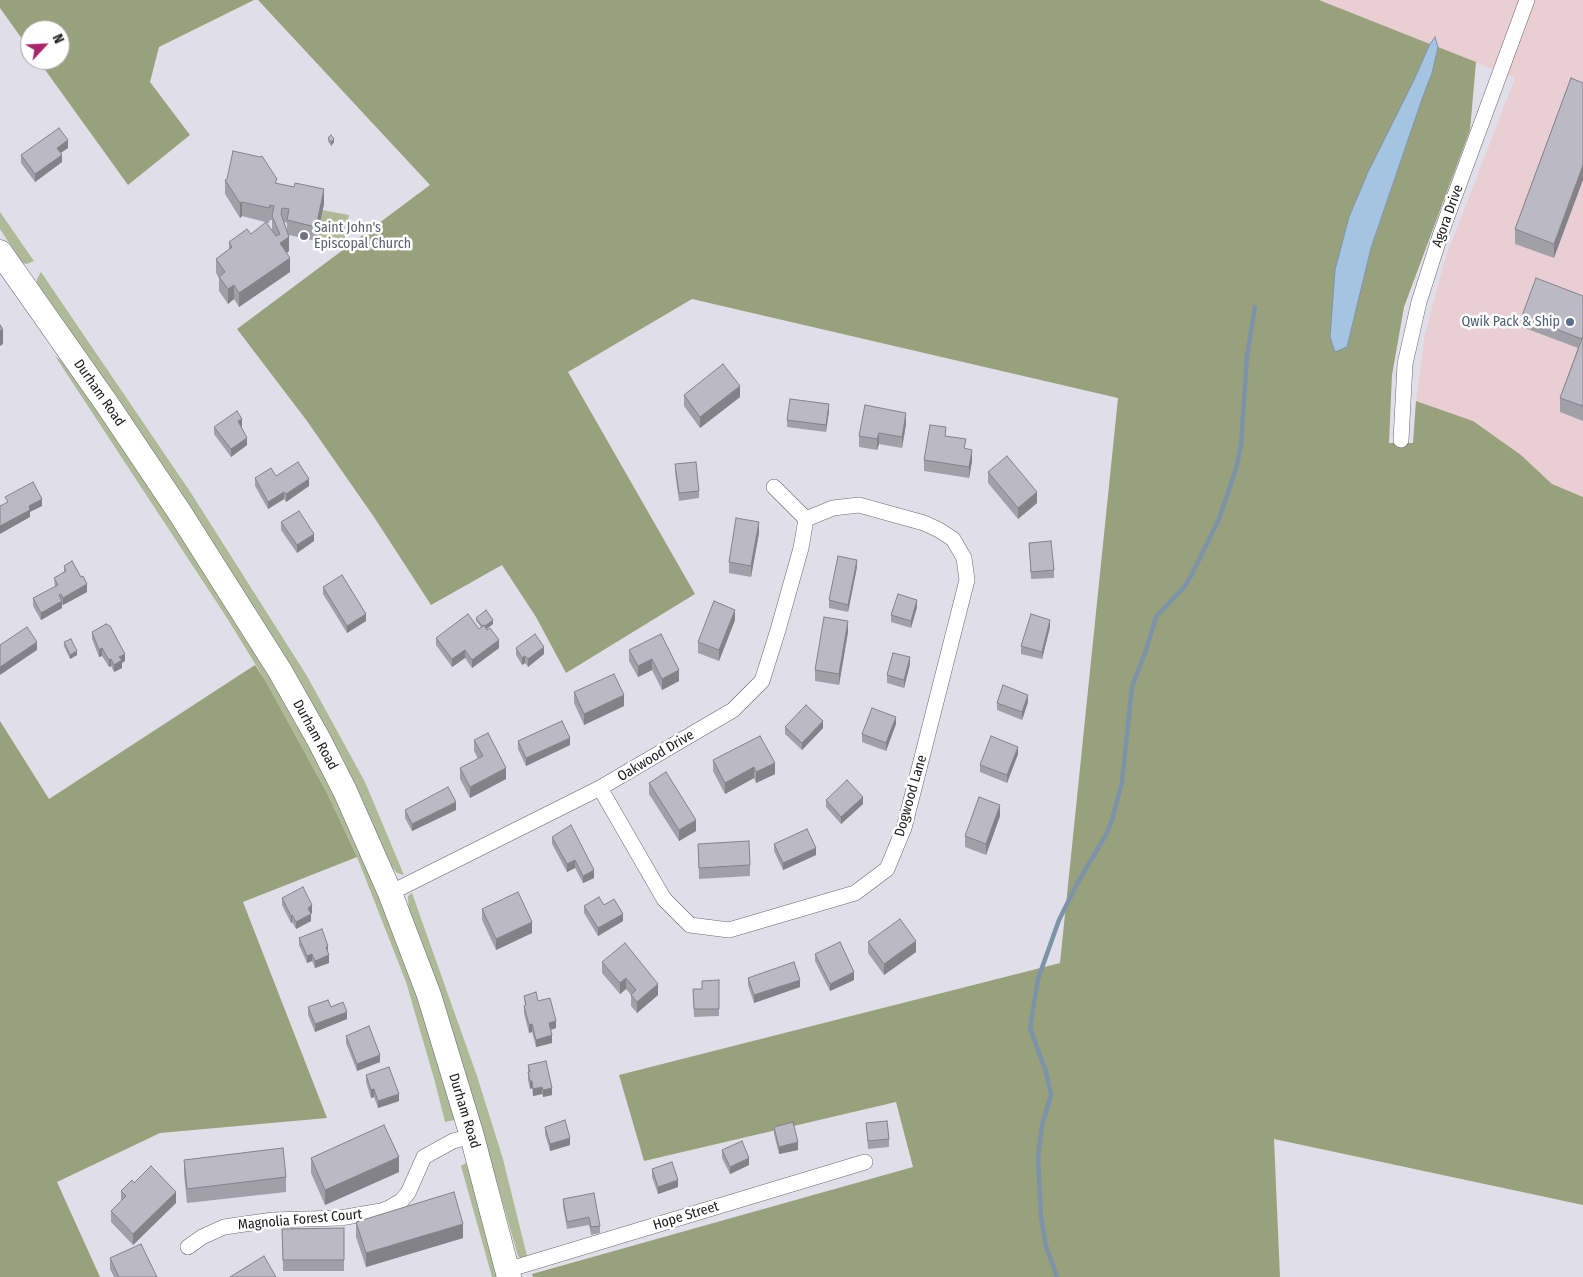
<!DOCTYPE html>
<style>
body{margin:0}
#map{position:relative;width:1583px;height:1277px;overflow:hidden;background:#e0dfe9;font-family:"Fira Sans Condensed",sans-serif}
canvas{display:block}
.north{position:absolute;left:20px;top:20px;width:50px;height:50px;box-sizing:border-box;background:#fff;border:1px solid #a6a6a7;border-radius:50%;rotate:65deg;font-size:14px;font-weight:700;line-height:20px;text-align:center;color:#202024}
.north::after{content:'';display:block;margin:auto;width:18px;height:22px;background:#ac256a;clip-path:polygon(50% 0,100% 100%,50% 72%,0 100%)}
</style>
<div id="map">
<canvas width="1583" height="1277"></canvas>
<div class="north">N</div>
</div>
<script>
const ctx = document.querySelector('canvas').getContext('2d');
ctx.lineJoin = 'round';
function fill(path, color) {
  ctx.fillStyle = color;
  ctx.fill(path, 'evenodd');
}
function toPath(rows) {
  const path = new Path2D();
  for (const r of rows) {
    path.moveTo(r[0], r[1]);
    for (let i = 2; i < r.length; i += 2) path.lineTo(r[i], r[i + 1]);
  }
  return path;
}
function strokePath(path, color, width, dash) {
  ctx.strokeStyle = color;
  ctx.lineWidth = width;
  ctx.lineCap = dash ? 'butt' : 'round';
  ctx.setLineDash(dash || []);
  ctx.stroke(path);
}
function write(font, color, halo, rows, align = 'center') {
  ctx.font = font + ' "Fira Sans Condensed",sans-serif';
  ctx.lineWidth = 5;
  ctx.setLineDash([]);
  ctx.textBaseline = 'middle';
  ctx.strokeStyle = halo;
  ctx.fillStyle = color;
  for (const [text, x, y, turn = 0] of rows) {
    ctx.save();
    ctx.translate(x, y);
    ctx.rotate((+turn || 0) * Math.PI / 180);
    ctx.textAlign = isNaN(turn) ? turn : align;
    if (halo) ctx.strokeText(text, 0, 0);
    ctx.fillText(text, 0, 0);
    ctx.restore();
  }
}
const commercial = toPath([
 [1319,0,1583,0,1583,497,1552,484,1521,455,1473,421,1416,401,1425,334,1445,259,1515,78]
]);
const green = toPath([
 [322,210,349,215,344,242,317,237],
 [0,212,34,261,27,264,22,263,0,229],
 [41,272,191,493,307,676,365,782,404,875,397,873,388,863,37,285,37,279],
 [55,356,68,366,110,420,316,750,402,941,452,1104,454,1120,445,1122,435,1082,406,982,357,857,327,793,265,680,225,615],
 [412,893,477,1076,503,1159,528,1260,521,1259,518,1256,484,1137,409,915,408,896],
 [466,1163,467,1166,500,1277,492,1277,461,1166]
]);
const forest = toPath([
 [0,0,254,0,159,47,150,82,190,135,128,185,38,60,60,60,60,30,30,30,30,50,0,8],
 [258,0,1319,0,1430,44,1413,82,1368,172,1349,217,1335,270,1347,347,1371,248,1422,99,1432,73,1438,47,1476,62,1470,130,1404,307,1392,375,1389,443,1413,443,1416,401,1473,421,1521,455,1552,484,1583,497,1583,1205,1274,1139,1280,1277,533,1277,532,1274,913,1167,896,1102,644,1161,619,1075,1060,963,1118,398,692,299,568,372,695,594,566,673,536,617,502,565,431,605,374,517,307,421,237,329,430,185],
 [255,665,265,680,327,793,357,857,243,902,327,1118,160,1133,57,1182,100,1277,0,1277,0,721,49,799]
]);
const water = toPath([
 [1435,37,1438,47,1432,73,1422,99,1371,248,1347,347,1335,352,1330,337,1335,270,1349,217,1368,172,1413,82,1430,44,1435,37]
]);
const stream = toPath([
 [1057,1277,1046,1246,1041,1217,1038,1157,1042,1125,1051,1095,1046,1072,1030,1028,1038,979,1059,920,1078,882,1107,833,1112,820,1122,782,1132,687,1146,650,1156,617,1185,586,1192,574,1219,519,1236,469,1241,445,1247,356,1255,307]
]);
const street = toPath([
 [1401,440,1405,364,1419,302,1441,233,1527,0],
 [774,487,806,519],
 [600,788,664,899,690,925,729,930,855,893,887,869,904,828,967,580,964,558,953,539,939,530,924,523,859,505,833,508,806,519],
 [390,893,600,788,733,710,762,681,778,630,801,548,806,519],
 [188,1247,202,1237,224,1227,273,1220,340,1218,381,1211,389,1208,401,1201,408,1193,424,1157,453,1141,472,1136],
 [507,1270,865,1162]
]);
const primary = toPath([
 [0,252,109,407,180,513,280,671,319,740,345,791,390,893,429,995,472,1136,509,1277]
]);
const wall = toPath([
 [1571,78,1554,258,1515,244,1515,229],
 [328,138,334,142,331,146,328,141],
 [68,148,61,153,62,162,35,182,21,163,21,155],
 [225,180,277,183,324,204,316,241,289,235,289,251,287,253,290,272,239,307,234,299,228,304,219,291,219,278,216,273,216,259,229,249,229,242,251,234,273,233,272,230,272,220,270,220,269,223,242,216,240,218,225,194],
 [284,222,287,223,287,230],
 [1583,296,1583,421,1560,412,1560,398,1578,348,1522,327,1522,316],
 [684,395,740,397,700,428,684,406],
 [829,411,826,432,787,427,787,420],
 [906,424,902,448,879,444,877,450,859,447,859,436],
 [242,426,241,427,247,445,231,457,214,434,214,427],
 [946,436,966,449,972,461,969,478,924,471,924,460],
 [675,464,699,491,699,498,679,501,675,472],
 [988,472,1037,503,1018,519,988,483],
 [276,476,309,486,286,502,284,499,268,509,255,486,255,478],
 [281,522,314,541,297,553,281,530],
 [759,533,751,577,729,573,729,562],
 [1029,543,1054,570,1054,578,1031,579],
 [64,566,87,592,63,605,62,604,62,608,41,620,33,606,33,598,55,587,54,578,64,572],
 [857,567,848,612,829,608,829,600],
 [323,587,366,621,347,633,323,594],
 [917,607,911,628,891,622,891,615],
 [476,618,493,624,487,629,499,648,472,668,465,658,452,667,436,645,436,638,479,629,481,627,476,621],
 [735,620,719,661,698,653,698,642],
 [1050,627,1042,659,1021,654,1021,646],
 [92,632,125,661,122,663,122,668,114,672,111,666,109,667,102,656,99,657,92,639],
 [848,632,839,685,815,681,815,670],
 [661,634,679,681,662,690,652,670,638,677,629,661,629,650],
 [64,642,77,655,70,659,64,646],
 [516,648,544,654,528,667,525,663,522,665,516,655],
 [910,664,904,688,887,683,887,675],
 [574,692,624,706,584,725,574,703],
 [1028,702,1022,720,997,710,997,703],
 [896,724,886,751,862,742,862,734],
 [785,727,823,728,802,750,785,734],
 [474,740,506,779,470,798,460,779,460,768,478,759,474,751],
 [518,741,570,745,526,766,518,749],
 [1018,754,1007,783,980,772,980,765],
 [713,760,775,763,775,774,756,783,754,778,725,794,713,771],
 [649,783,696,831,679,841,649,794],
 [826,800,863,804,841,824,826,807],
 [405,810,456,810,412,831,405,818],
 [1000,816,986,855,965,847,965,836],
 [552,837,594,878,583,883,575,868,567,872,552,844],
 [698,844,750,865,750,876,699,879],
 [774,844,816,855,783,870,774,851],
 [282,898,312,913,310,914,311,921,296,929,292,922,291,923,282,905],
 [604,905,623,921,598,936,584,913,584,906],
 [482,909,532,933,496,950,482,920],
 [299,938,328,953,329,963,315,968,312,961,307,963,299,945],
 [868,942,916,952,884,975,868,953],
 [815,954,854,980,830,991,815,961],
 [602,962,658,995,637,1013,631,1006,631,995,626,989,620,994,602,973],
 [748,978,800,987,754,1003,748,985],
 [719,980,719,1016,694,1017,693,989,702,989],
 [524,996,538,1001,556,1028,551,1030,552,1043,536,1047,532,1032,529,1033,524,1013,524,1006,525,1006],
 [308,1007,331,1007,347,1019,315,1032,308,1015],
 [346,1036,380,1062,357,1071,346,1043],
 [528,1065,552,1095,543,1097,542,1094,533,1096,532,1088,530,1089,528,1080],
 [366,1075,399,1101,378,1108,374,1097,371,1098,366,1082],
 [866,1123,889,1139,889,1147,868,1149],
 [545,1127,570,1145,550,1151,545,1134],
 [774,1127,798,1150,779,1154,774,1134],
 [722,1150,749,1165,730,1174,722,1158],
 [311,1158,399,1172,325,1205,311,1173],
 [184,1160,286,1177,286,1192,187,1203,184,1174],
 [652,1169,678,1187,658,1194,652,1177],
 [134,1183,176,1203,133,1245,111,1222,111,1211,121,1201,121,1191],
 [563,1199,600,1226,600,1233,591,1235,589,1225,567,1229,563,1206],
 [356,1222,463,1238,366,1267,356,1237],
 [344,1228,344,1271,283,1271,282,1229],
 [110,1258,157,1277,114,1277,110,1269]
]);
const shadedWall = toPath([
 [334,139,334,142,331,146,331,142],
 [68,140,68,148,57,155,57,148],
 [62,155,62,162,35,182,35,174],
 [1583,165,1583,180,1554,258,1554,244],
 [324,189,324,204,316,241,316,227],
 [242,202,242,216,240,218,240,203],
 [289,237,289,251,280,258,280,243],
 [290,258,290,272,239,307,239,293],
 [234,285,234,299,228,304,228,289],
 [3,329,3,344,0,346,0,331],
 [740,386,740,397,700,428,700,417],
 [829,404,829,411,826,432,826,425],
 [906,413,906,424,902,448,902,437],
 [242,419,242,426,238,429,238,421],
 [879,433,879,444,877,450,877,439],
 [247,438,247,445,231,457,231,449],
 [972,450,972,461,969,478,969,467],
 [309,479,309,486,286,502,286,494],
 [284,492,284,499,268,509,268,502],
 [1037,492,1037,503,1018,519,1018,508],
 [42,499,42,506,30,512,30,517,0,534,0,526,29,506],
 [759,522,759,533,751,577,751,566],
 [314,534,314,541,297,553,297,545],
 [857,560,857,567,848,612,848,605],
 [87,584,87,592,63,605,63,598],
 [917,600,917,607,911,628,911,621],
 [62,601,62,608,41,620,41,613],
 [735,610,735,620,719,661,719,650],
 [366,614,366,621,347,633,347,626],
 [493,620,493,624,483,631,483,628],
 [1050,620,1050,627,1042,659,1042,652],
 [848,621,848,632,839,685,839,674],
 [499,640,499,648,472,668,472,660],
 [37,642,37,650,0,675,0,667],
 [544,647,544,654,528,667,528,659],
 [102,648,102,656,99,657,99,650],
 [465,650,465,658,452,667,452,659],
 [77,651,77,655,70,659,70,655],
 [125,654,125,661,122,663,122,668,114,672,114,665,119,657],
 [525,656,525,663,522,665,522,658],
 [910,657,910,664,904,688,904,680],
 [111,659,111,666,109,667,109,660],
 [652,659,652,670,638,677,638,666],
 [679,670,679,681,662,690,662,679],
 [624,695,624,706,584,725,584,714],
 [1028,695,1028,702,1022,720,1022,712],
 [896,717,896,724,886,751,886,743],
 [823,721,823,728,802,750,802,743],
 [570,738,570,745,526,766,526,758],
 [1018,747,1018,754,1007,783,1007,775],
 [775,763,775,774,756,783,756,772],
 [754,767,754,778,725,794,725,783],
 [506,768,506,779,470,798,470,787],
 [863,797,863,804,841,824,841,817],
 [456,802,456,810,412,831,412,824],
 [1000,805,1000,816,986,855,986,844],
 [696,820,696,831,679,841,679,830],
 [816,848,816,855,783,870,783,863],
 [575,860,575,868,567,872,567,864],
 [594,870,594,878,583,883,583,876],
 [312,905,312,913,308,915,308,908],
 [311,914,311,921,296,929,296,922],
 [623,914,623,921,598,936,598,928],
 [292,915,292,922,291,923,291,916],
 [532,922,532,933,496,950,496,939],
 [916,941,916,952,884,975,884,964],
 [328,946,328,953,326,954,326,947],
 [312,954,312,961,307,963,307,956],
 [329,955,329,963,315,968,315,961],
 [854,972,854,980,830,991,830,984],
 [626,978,626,989,620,994,620,983],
 [800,980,800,987,754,1003,754,995],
 [658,984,658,995,637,1013,637,1002],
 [347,1012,347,1019,315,1032,315,1024],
 [556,1021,556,1028,549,1030,549,1023],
 [532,1024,532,1032,529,1033,529,1025],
 [552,1035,552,1043,536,1047,536,1040],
 [380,1055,380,1062,357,1071,357,1064],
 [530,1081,532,1081,532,1088,530,1089],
 [542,1087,542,1094,533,1096,533,1089],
 [552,1088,552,1095,543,1097,543,1090],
 [374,1089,374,1097,371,1098,371,1090],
 [399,1094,399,1101,378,1108,378,1101],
 [570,1138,570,1145,550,1151,550,1144],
 [798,1142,798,1150,779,1154,779,1147],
 [399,1157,399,1172,325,1205,325,1190],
 [749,1158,749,1165,730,1174,730,1167],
 [678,1180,678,1187,658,1194,658,1187],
 [176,1192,176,1203,133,1245,133,1234],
 [463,1224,463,1238,366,1267,366,1253]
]);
const building = toPath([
 [1571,78,1583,83,1583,165,1554,244,1515,229,1571,78],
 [59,128,68,140,57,148,62,155,35,174,21,155,59,128],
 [331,135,334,139,331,142,328,138,331,135],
 [233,151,260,157,262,156,277,179,275,183,294,187,295,183,324,189,316,227,287,220,289,209,282,208,281,214,289,237,280,243,290,258,239,293,234,285,228,289,219,277,225,272,216,259,232,247,229,242,247,229,251,234,266,222,276,236,280,234,272,216,274,206,270,205,269,208,242,202,240,203,225,180,227,179,233,151],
 [1536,278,1583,296,1583,336,1582,339,1522,316,1536,278],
 [0,325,3,329,0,331,0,325],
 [1583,336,1583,406,1560,398,1583,336],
 [723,364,740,386,700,417,684,395,723,364],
 [790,399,829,404,826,425,787,420,790,399],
 [865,405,906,413,902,437,879,433,877,439,859,436,865,405],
 [237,411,242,419,238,421,247,438,231,449,214,427,237,411],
 [930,425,946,427,945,436,966,439,964,448,972,450,969,467,924,460,930,425],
 [1007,456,1037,492,1018,508,988,472,1007,456],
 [298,462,309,479,286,494,284,492,268,502,255,478,271,468,276,476,298,462],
 [696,462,699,491,679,493,675,464,696,462],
 [33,482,42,499,29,506,30,510,0,526,0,506,8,502,5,497,33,482],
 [299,511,314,534,297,545,281,522,299,511],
 [736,518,759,522,751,566,729,562,736,518],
 [1051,541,1054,570,1031,572,1029,543,1051,541],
 [838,556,857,560,848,605,829,600,838,556],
 [72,561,81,577,83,576,87,584,63,598,61,594,59,595,62,601,41,613,33,598,58,585,54,578,66,571,64,566,72,561],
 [342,575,366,614,347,626,323,587,342,575],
 [898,594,917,600,911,621,891,615,898,594],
 [714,601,735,610,719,650,698,642,714,601],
 [486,610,493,620,485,626,484,625,482,626,476,618,486,610],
 [468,614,479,629,484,625,487,630,490,628,499,640,472,660,465,650,452,659,436,638,468,614],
 [1031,614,1050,620,1042,652,1021,646,1031,614],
 [824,617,848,621,839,674,815,670,824,617],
 [106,624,110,626,125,654,119,657,122,660,114,665,111,659,109,660,102,648,99,650,92,632,106,624],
 [27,627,37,642,0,667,0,645,27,627],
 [535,634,544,647,528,659,525,656,522,658,516,648,535,634],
 [661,634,679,670,662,679,652,659,638,666,629,650,661,634],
 [71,639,77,651,70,655,64,642,71,639],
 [893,653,910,657,904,680,887,675,893,653],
 [614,674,624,695,584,714,574,692,614,674],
 [1003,685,1028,695,1022,712,997,703,1003,685],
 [806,705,823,721,802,743,785,727,806,705],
 [872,708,896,717,886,743,862,734,872,708],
 [562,721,570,738,526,758,518,741,562,721],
 [488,733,506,768,470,787,460,768,483,756,474,740,488,733],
 [760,736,775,763,756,772,754,767,725,783,713,760,760,736],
 [991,736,1018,747,1007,775,980,765,991,736],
 [666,772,696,820,679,830,649,783,666,772],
 [847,780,863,797,841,817,826,800,847,780],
 [448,787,456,802,412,824,405,810,448,787],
 [979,797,1000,805,986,844,965,836,979,797],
 [571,825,594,870,583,876,575,860,567,864,552,837,571,825],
 [807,829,816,848,783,863,774,844,807,829],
 [749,841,750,865,699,868,698,844,749,841],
 [303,887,312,905,308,908,311,914,296,922,292,915,291,916,282,898,303,887],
 [518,892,532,922,496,939,482,909,518,892],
 [599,897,604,905,614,899,623,914,598,928,584,906,599,897],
 [900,919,916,941,884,964,868,942,900,919],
 [322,929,328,946,326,947,329,955,315,961,312,954,307,956,299,938,322,929],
 [840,942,854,972,830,984,815,954,840,942],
 [625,943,658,984,637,1002,631,995,636,990,626,978,620,983,602,962,625,943],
 [794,962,800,980,754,995,748,978,794,962],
 [719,980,719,1009,694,1009,693,989,702,989,702,981,719,980],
 [536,992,538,1001,550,998,556,1021,549,1023,552,1035,536,1040,532,1024,529,1025,524,1006,526,1005,524,996,536,992],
 [328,1000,331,1007,343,1002,347,1012,315,1024,308,1007,328,1000],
 [369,1026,380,1055,357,1064,346,1036,369,1026],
 [546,1061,552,1088,543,1090,542,1087,533,1089,532,1081,530,1081,528,1072,530,1072,528,1065,546,1061],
 [389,1067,399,1094,378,1101,374,1089,371,1090,366,1075,389,1067],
 [565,1120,570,1138,550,1144,545,1127,565,1120],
 [887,1121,889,1139,868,1141,866,1123,887,1121],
 [793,1122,798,1142,779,1147,774,1127,793,1122],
 [384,1125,399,1157,325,1190,311,1158,384,1125],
 [742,1141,749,1158,730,1167,722,1150,742,1141],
 [283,1148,286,1177,187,1189,184,1160,283,1148],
 [672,1162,678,1180,658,1187,652,1169,672,1162],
 [151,1166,176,1192,133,1234,111,1211,126,1196,121,1191,132,1180,134,1183,151,1166],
 [454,1192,463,1224,366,1253,356,1222,454,1192],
 [594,1193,600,1226,591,1227,589,1217,567,1222,563,1199,594,1193],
 [344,1228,344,1260,283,1260,282,1229,344,1228],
 [141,1244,157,1277,119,1277,110,1258,141,1244],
 [264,1256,276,1277,230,1277,264,1256]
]);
const markers = [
 [304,236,5,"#6b7280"],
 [1570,322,5,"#5c6f8a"]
];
const streetNames = [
 ["Agora Drive",1448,216,-70],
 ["Durham Road",99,393,55],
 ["Durham Road",315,735,61],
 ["Oakwood Drive",656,756,-31],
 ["Dogwood Lane",911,796,-74],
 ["Durham Road",464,1111,73],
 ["Hope Street",686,1216,-17],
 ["Magnolia Forest Court",300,1220,-5]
];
const worshipNames = [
 ["Saint John's",314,228],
 ["Episcopal Church",314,244]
];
const serviceNames = [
 ["Qwik Pack & Ship",1560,322]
];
fill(commercial, '#e9cfd4');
fill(green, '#b0b997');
fill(forest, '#98a17c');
fill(water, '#a4c4e1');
strokePath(water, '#7c93a8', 1);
strokePath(stream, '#7c93a8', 4.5);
strokePath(street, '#696871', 16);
strokePath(primary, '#696871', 25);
strokePath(street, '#fff', 15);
strokePath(primary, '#fff', 24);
fill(wall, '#a1a0a9');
fill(shadedWall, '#838289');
fill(building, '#bbbac4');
strokePath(building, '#838289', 1);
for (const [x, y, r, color] of markers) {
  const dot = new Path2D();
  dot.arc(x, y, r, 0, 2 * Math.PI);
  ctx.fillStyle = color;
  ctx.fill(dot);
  strokePath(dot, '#fff', 2);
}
write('14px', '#202024', '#fff', streetNames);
write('14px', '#5b616d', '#fff', worshipNames, 'left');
write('14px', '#4e5e75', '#fff', serviceNames, 'right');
</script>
